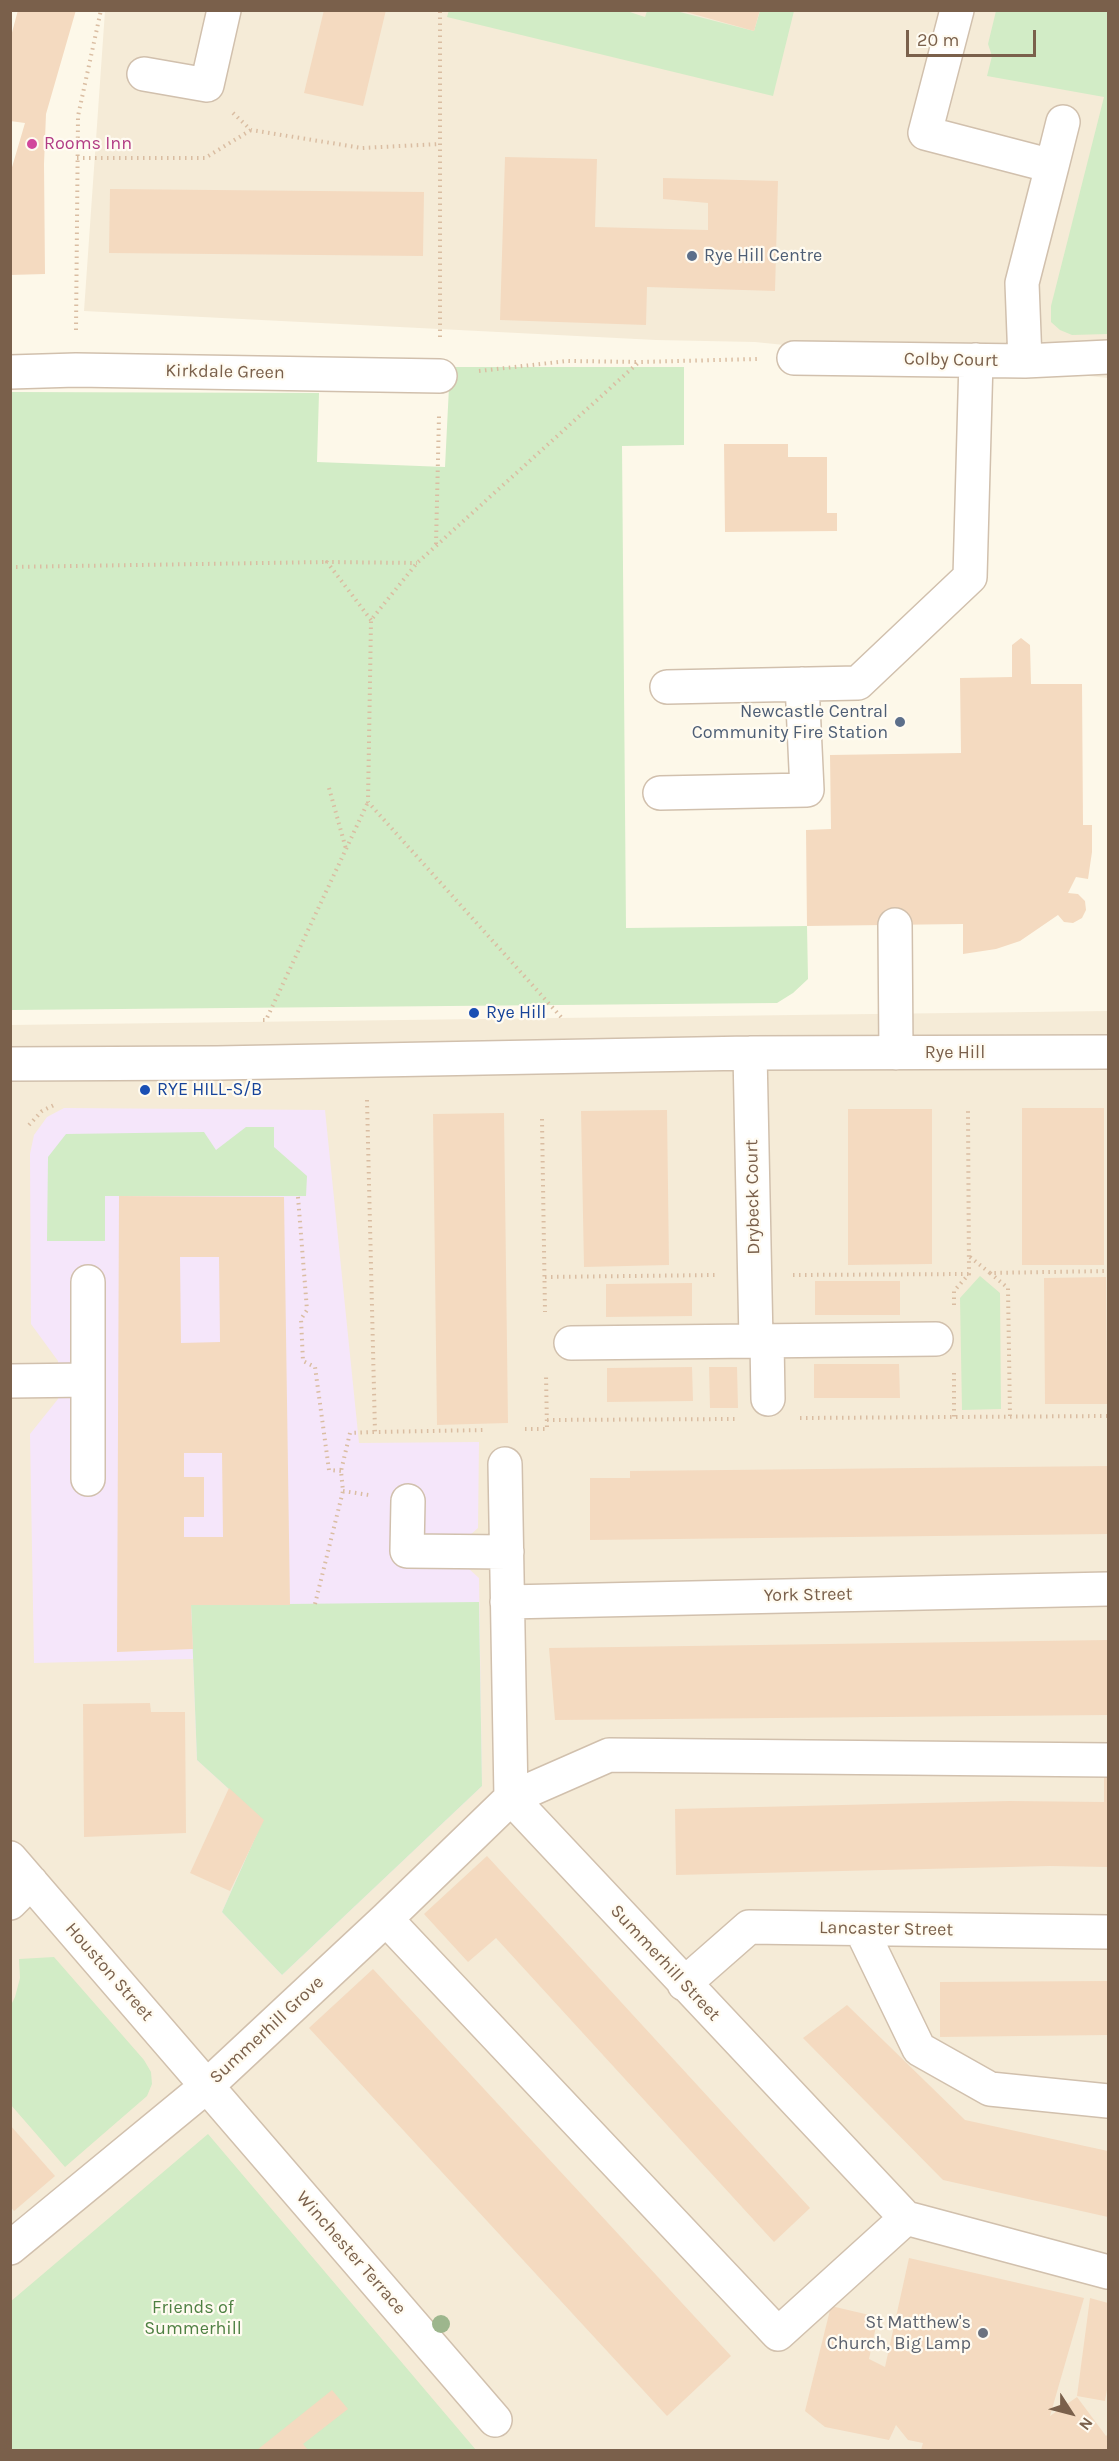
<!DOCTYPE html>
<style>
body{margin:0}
#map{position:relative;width:1119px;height:2461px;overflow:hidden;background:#fdf8e9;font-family:Karla,sans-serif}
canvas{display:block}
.frame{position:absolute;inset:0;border:12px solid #7a604b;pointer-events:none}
.north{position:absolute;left:1041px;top:2383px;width:60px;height:60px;-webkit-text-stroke:4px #fffbf1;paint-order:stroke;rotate:126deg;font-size:16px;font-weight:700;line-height:24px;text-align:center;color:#7a604b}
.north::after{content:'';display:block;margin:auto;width:21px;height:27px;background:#7a604b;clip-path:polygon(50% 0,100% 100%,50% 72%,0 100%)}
.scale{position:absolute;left:906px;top:30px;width:130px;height:27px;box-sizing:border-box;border:3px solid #7a604b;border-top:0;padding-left:8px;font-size:18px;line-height:21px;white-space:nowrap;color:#7a604b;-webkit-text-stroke:4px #fffbf1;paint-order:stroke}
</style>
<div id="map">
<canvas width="1119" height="2461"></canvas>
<div class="frame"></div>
<div class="north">N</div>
<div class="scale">20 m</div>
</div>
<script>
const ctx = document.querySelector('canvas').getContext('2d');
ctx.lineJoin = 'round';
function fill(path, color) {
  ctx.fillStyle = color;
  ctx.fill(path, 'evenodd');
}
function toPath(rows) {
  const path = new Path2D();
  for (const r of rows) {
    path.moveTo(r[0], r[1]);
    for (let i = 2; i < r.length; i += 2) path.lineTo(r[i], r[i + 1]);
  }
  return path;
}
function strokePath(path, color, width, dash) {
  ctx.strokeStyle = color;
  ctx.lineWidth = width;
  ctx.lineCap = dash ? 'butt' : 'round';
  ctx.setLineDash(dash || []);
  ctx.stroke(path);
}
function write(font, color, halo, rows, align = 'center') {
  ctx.font = font + ' Karla,sans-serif';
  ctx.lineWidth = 4.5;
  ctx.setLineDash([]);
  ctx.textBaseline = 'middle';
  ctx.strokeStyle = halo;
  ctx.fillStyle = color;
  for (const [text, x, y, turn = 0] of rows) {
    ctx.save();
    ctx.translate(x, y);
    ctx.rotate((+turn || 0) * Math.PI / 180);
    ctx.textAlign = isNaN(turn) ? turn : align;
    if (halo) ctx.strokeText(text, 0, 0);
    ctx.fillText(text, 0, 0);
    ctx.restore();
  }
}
const residential = toPath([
 [105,11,1108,11,1108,378,755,342,656,340,84,311],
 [1108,1011,1108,2450,11,2450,10,1025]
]);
const education = toPath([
 [64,1108,325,1110,359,1443,479,1442,478,1528,468,1537,468,1568,479,1578,482,1786,282,1975,222,1912,263,1820,197,1760,193,1659,34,1663,30,1434,58,1399,58,1361,31,1324,30,1154,34,1135,47,1117]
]);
const green = toPath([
 [449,10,624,10,645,17,647,11,676,11,754,31,760,11,794,11,773,96,447,17],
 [996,11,1108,11,1108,334,1072,335,1060,330,1051,322,1051,306,1104,97,987,76,992,56,988,44],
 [450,367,684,367,684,445,622,446,626,928,807,926,808,979,793,993,777,1003,11,1010,11,392,319,393,317,462,445,467],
 [246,1127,274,1127,274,1147,307,1176,306,1196,105,1196,105,1241,47,1241,48,1157,66,1134,204,1132,216,1150],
 [980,1276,1000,1293,1001,1409,962,1410,960,1298],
 [479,1602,482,1786,282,1975,222,1912,263,1820,197,1760,191,1605],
 [54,1957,144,2060,151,2072,152,2084,147,2096,65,2167,11,2105,11,2005,15,1997,20,1978,19,1959],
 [208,2134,476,2450,11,2450,10,2302]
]);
const building = toPath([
 [18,10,76,10,46,114,44,164,45,274,10,275,10,174,25,123,10,121,10,40],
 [324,10,386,10,363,106,304,93],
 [679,10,760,10,754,31],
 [505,157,597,159,595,227,708,230,708,203,663,199,663,178,778,181,775,291,647,287,646,325,500,320],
 [110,189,424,192,423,256,109,253],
 [724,444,788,444,788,457,827,457,827,513,837,513,837,531,725,532],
 [1021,638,1030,645,1031,684,1082,684,1083,825,1092,825,1092,852,1088,879,1076,877,1068,893,1078,894,1085,901,1086,910,1082,918,1073,923,1064,922,1058,915,1020,941,996,949,963,954,963,924,807,926,806,830,831,829,830,755,961,753,960,678,1012,677,1012,645],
 [1022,1108,1104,1108,1104,1265,1022,1265],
 [848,1109,932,1109,932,1264,848,1265],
 [667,1110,669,1265,584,1267,581,1111],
 [504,1113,508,1423,437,1425,433,1114],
 [119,1196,284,1197,290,1605,191,1605,193,1649,117,1652],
 [180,1257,219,1257,220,1342,181,1343],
 [184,1453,222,1453,223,1537,184,1537,184,1517,204,1517,204,1477,184,1477],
 [1106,1277,1107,1404,1045,1404,1044,1278],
 [815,1281,900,1281,900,1315,815,1315],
 [692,1283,692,1316,606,1317,606,1284],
 [814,1364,899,1364,900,1398,814,1398],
 [692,1367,693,1401,607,1402,607,1368],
 [709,1367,737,1367,738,1408,710,1408],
 [1108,1466,1108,1534,590,1540,590,1478,630,1478,630,1471],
 [1108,1640,1108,1715,555,1720,549,1648],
 [150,1703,151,1712,185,1712,186,1833,84,1837,83,1704],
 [1104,1773,1108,1773,1108,1867,1050,1866,676,1875,675,1809,1009,1801,1104,1802],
 [229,1788,264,1820,230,1891,190,1873],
 [487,1856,810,2208,774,2242,496,1938,468,1962,424,1914],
 [373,1969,731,2356,667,2416,309,2028],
 [1108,1981,1108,2035,940,2037,940,1982],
 [847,2005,965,2120,1108,2151,1108,2217,943,2180,803,2038],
 [10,2125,55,2176,14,2211,10,2206],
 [909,2258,1084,2298,1050,2416,1077,2397,1106,2436,1108,2434,1108,2450,921,2450,923,2443,908,2440,896,2425,889,2440,825,2427,805,2411,831,2306,878,2317,869,2359,885,2367],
 [1090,2298,1108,2303,1108,2384,1105,2401,1077,2396],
 [332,2390,348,2409,303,2444,308,2450,257,2450]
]);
const path = toPath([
 [233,113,251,130,362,148,440,144],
 [77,158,205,158,251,130],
 [76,330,78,116,101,10],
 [440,337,440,10],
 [479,371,567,361,639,362],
 [436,544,439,416],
 [10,567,327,562],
 [371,620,327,562,417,563],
 [329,788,346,849],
 [561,1017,368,802,371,620,417,563,639,362,757,359],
 [263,1020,266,1020,368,802],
 [367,1100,375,1432,485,1430],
 [542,1119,545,1312],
 [29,1125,42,1111,54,1105],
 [298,1197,307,1310,301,1319,303,1361,315,1367,329,1470,341,1471],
 [970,1257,990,1273,1108,1271],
 [990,1273,1008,1288,1010,1417],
 [793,1275,969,1274],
 [545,1277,716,1275],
 [954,1305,954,1291,969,1274,968,1111],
 [954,1373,954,1417],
 [800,1418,1108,1416],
 [547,1420,736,1419],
 [525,1429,547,1429,546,1374],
 [343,1491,369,1495],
 [315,1604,343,1491,341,1471,350,1433,375,1432]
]);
const minor = toPath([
 [957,10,925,133,1052,166,1022,283,1025,361],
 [144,74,207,85,224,10],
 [1052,166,1063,122],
 [794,358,1025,361,1108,357],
 [10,372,76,370,440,376],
 [667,687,858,683,970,577,976,360],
 [660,793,807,790,802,684],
 [895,925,896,1053],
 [750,1053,756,1341],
 [10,1064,217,1063,750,1053,1108,1052],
 [767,1341,768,1399],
 [571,1343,936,1339],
 [10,1381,88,1380],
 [505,1464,511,1798,906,2218,1108,2272],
 [88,1479,88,1282],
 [408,1501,407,1551,507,1552],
 [507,1602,1108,1589],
 [10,1858,495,2420],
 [10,1903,31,1882],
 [386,1919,778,2334,906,2218],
 [861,1929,919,2049,990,2089,1108,2101],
 [684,1984,749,1927,1108,1932],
 [10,2248,208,2085,386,1919,511,1798,609,1755,1108,1760]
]);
const trees = [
 [441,2324]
];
const markers = [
 [32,144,6,"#d1479c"],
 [692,256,6,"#5c6f8a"],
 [900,722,6,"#5c6f8a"],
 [474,1013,6,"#1a4fb4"],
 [145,1090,6,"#1a4fb4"],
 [983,2333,6,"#6b7280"]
];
const hotelNames = [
 ["Rooms Inn",44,144]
];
const serviceNames = [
 ["Rye Hill Centre",704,256],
 ["Newcastle Central",888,712,"right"],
 ["Community Fire Station",888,733,"right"]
];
const streetNames = [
 ["Colby Court",951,360,1],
 ["Kirkdale Green",225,372,1],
 ["Rye Hill",955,1053],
 ["Drybeck Court",753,1197,-91],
 ["York Street",808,1595,-1],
 ["Lancaster Street",886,1929,1],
 ["Summerhill Street",665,1963,47],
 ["Houston Street",109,1972,49],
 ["Summerhill Grove",267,2030,-43],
 ["Winchester Terrace",351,2253,49]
];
const transitNames = [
 ["Rye Hill",486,1013],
 ["RYE HILL-S/B",157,1090]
];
const parkNames = [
 ["Friends of",193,2308],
 ["Summerhill",193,2329]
];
const worshipNames = [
 ["St Matthew's",971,2323],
 ["Church, Big Lamp",971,2344]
];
fill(residential, '#f5ebd7');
fill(education, '#f5e6fa');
fill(green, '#d2ecc6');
fill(building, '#f4dac0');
strokePath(minor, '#d1c0ad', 36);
strokePath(path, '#dabda2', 4, [1.5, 4.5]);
strokePath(minor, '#fff', 33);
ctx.fillStyle = '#9db68d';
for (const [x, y] of trees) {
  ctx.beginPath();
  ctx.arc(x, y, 9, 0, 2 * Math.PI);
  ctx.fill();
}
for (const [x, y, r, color] of markers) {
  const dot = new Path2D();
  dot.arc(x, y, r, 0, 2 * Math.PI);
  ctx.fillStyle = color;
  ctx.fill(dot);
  strokePath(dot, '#fffbf1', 2);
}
write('18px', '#b23c85', '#fffbf1', hotelNames, 'left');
write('18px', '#4e5e75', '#fffbf1', serviceNames, 'left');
write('18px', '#7a604b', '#fffbf1', streetNames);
write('18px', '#164399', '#fffbf1', transitNames, 'left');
write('18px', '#4e8042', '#fffbf1', parkNames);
write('18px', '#5b616d', '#fffbf1', worshipNames, 'right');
</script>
